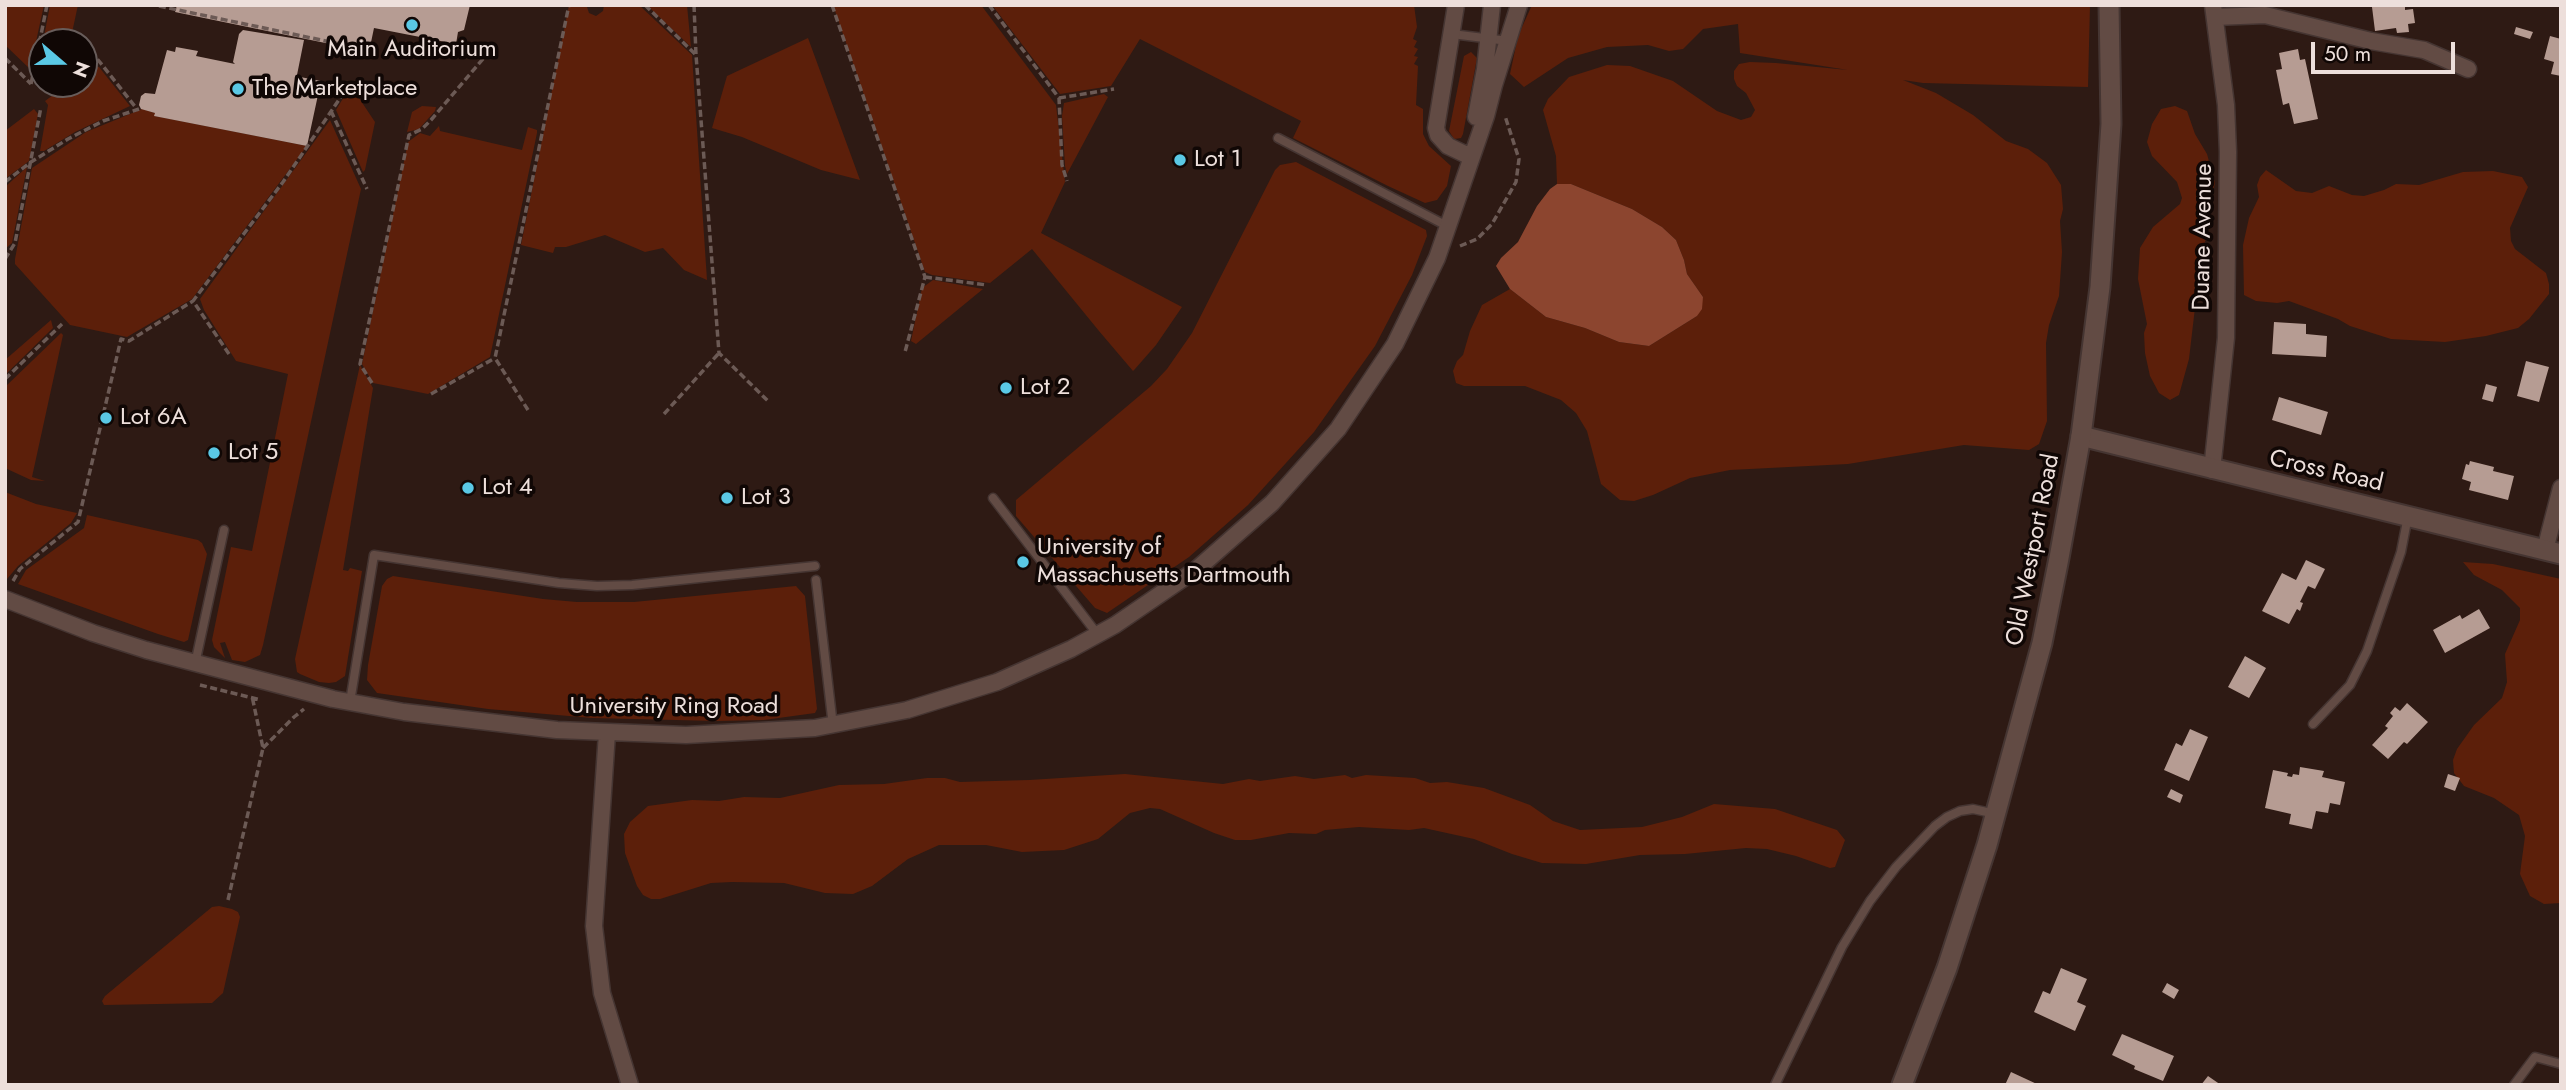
<!DOCTYPE html>
<style>
body{margin:0}
#map{position:relative;width:2566px;height:1090px;overflow:hidden;background:#2e1a14;font-family:Jost,sans-serif}
canvas{display:block}
.frame{position:absolute;inset:0;border:7px solid #eddfdb;pointer-events:none}
.north{position:absolute;left:28px;top:28px;width:70px;height:70px;box-sizing:border-box;background:#100705;border:2px solid #685d5b;border-radius:50%;rotate:110deg;font-size:19px;font-weight:700;line-height:28px;text-align:center;color:#eddfdb}
.north::after{content:'';display:block;margin:auto;width:24px;height:32px;background:#5ac8e5;clip-path:polygon(50% 0,100% 100%,50% 72%,0 100%)}
.scale{position:absolute;left:2311px;top:42px;width:144px;height:32px;box-sizing:border-box;border:4px solid #eddfdb;border-top:0;padding-left:9px;font-size:21px;line-height:24px;white-space:nowrap;color:#eddfdb;-webkit-text-stroke:5px #100705;paint-order:stroke}
</style>
<div id="map">
<canvas width="2566" height="1090"></canvas>
<div class="frame"></div>
<div class="north">N</div>
<div class="scale">50 m</div>
</div>
<script>
const ctx = document.querySelector('canvas').getContext('2d');
ctx.lineJoin = 'round';
function fill(path, color) {
  ctx.fillStyle = color;
  ctx.fill(path, 'evenodd');
}
function toPath(rows) {
  const path = new Path2D();
  for (const r of rows) {
    path.moveTo(r[0], r[1]);
    for (let i = 2; i < r.length; i += 2) path.lineTo(r[i], r[i + 1]);
  }
  return path;
}
function strokePath(path, color, width, dash) {
  ctx.strokeStyle = color;
  ctx.lineWidth = width;
  ctx.lineCap = dash ? 'butt' : 'round';
  ctx.setLineDash(dash || []);
  ctx.stroke(path);
}
function write(font, color, halo, rows, align = 'center') {
  ctx.font = font + ' Jost,sans-serif';
  ctx.lineWidth = 7;
  ctx.setLineDash([]);
  ctx.textBaseline = 'middle';
  ctx.strokeStyle = halo;
  ctx.fillStyle = color;
  for (const [text, x, y, turn = 0] of rows) {
    ctx.save();
    ctx.translate(x, y);
    ctx.rotate((+turn || 0) * Math.PI / 180);
    ctx.textAlign = isNaN(turn) ? turn : align;
    if (halo) ctx.strokeText(text, 0, 0);
    ctx.fillText(text, 0, 0);
    ctx.restore();
  }
}
const green = toPath([
 [5,5,44,5,30,69,5,45],
 [50,5,78,5,70,42,43,42],
 [569,5,587,7,589,13,596,16,603,11,604,5,639,5,692,55,707,280,684,270,663,248,645,252,605,235,566,247,555,247,553,253,521,245],
 [647,5,687,5,691,47,652,10],
 [833,5,981,5,1056,105,1065,182,1041,233,1182,307,1156,345,1135,369,1133,371,1099,331,1032,249,990,283,932,275,925,272],
 [992,5,1414,5,1417,27,1413,39,1417,41,1414,47,1418,49,1414,56,1418,57,1414,64,1418,66,1416,105,1423,109,1423,134,1429,146,1451,166,1447,186,1437,200,1425,203,1388,186,1293,138,1301,121,1140,39,1111,86,1060,94],
 [1532,5,2090,5,2088,87,1923,83,1903,80,1936,93,1973,115,2006,141,2028,149,2047,163,2061,185,2063,209,2060,221,2062,252,2059,296,2049,325,2046,343,2047,421,2039,444,2029,450,1964,445,1848,464,1730,470,1690,478,1653,495,1634,501,1620,500,1601,484,1587,431,1576,413,1561,400,1525,386,1464,386,1456,383,1453,371,1457,361,1463,355,1470,331,1482,305,1510,289,1546,317,1585,328,1619,342,1649,346,1697,316,1703,297,1687,274,1684,260,1676,240,1662,227,1632,209,1571,184,1557,184,1556,156,1543,110,1548,99,1569,77,1607,65,1630,66,1673,81,1717,111,1741,120,1751,117,1755,110,1746,93,1737,86,1734,79,1734,71,1739,64,1750,62,1776,63,1848,70,1740,53,1738,24,1703,29,1683,49,1669,51,1648,45,1607,47,1568,58,1524,87,1510,74,1518,36],
 [808,38,860,180,821,170,742,137,712,128,727,76],
 [1471,52,1477,58,1463,134,1461,138,1454,139,1449,131,1464,56],
 [94,66,99,67,130,106,75,132,44,151,40,151,48,105,45,101,68,84,84,84,84,72],
 [1104,94,1108,97,1067,174,1065,166,1062,116,1064,103],
 [345,95,359,98,375,122,365,170,363,172,336,110],
 [422,106,436,107,435,111,419,129,407,132,412,112],
 [2175,106,2187,111,2195,134,2207,154,2215,183,2206,219,2206,239,2197,264,2198,282,2189,359,2179,395,2170,400,2159,393,2150,376,2145,353,2144,333,2147,324,2138,279,2140,248,2153,227,2180,204,2182,198,2177,182,2152,156,2147,142,2152,124,2161,109],
 [34,109,38,114,29,161,5,179,5,131],
 [142,109,155,113,155,116,307,146,192,299,127,337,70,325,15,264,15,259,32,168,86,132],
 [330,120,361,189,263,645,260,655,245,662,232,660,225,642,220,643,225,658,214,647,212,640,231,547,252,551,288,374,236,361,204,310,200,299],
 [439,126,440,131,522,150,528,127,537,130,537,133,490,357,428,394,373,383,362,364,408,142,420,133,430,136],
 [1296,162,1426,230,1427,236,1412,275,1375,346,1314,432,1248,505,1189,557,1107,613,1095,608,1016,516,1016,500,1151,386,1167,369,1192,333,1275,170,1280,165],
 [27,167,12,243,5,249,5,187],
 [2266,170,2296,191,2312,193,2329,186,2352,195,2364,196,2384,190,2396,184,2419,185,2463,172,2493,171,2522,177,2528,187,2510,228,2511,241,2515,249,2546,273,2549,284,2549,294,2529,319,2518,328,2486,336,2445,342,2391,339,2350,326,2338,319,2289,301,2277,303,2256,301,2244,295,2243,245,2249,218,2259,197,2257,185,2260,177],
 [933,280,983,289,916,344,911,341,922,288],
 [51,320,53,328,5,375,5,360],
 [61,333,63,335,32,477,45,481,31,480,5,468,5,387],
 [360,365,373,388,343,570,348,571,350,568,362,571,345,676,336,682,329,683,319,682,300,674,297,672,295,659],
 [5,492,36,504,77,513,71,523,18,566,7,579],
 [87,515,198,540,202,543,207,554,188,640,184,642,158,634,18,584,26,570,84,528],
 [2463,562,2493,564,2561,579,2561,903,2544,904,2530,896,2520,874,2525,836,2519,815,2494,798,2464,786,2454,773,2453,760,2457,749,2474,725,2502,698,2507,682,2505,654,2520,620,2520,608,2502,590,2474,575],
 [393,576,543,599,577,602,634,602,796,586,805,596,817,709,815,713,764,720,717,721,592,718,488,709,377,693,367,680,368,665,382,586,387,579],
 [1125,774,1223,784,1249,779,1260,781,1295,776,1314,779,1345,775,1352,778,1366,775,1415,778,1430,783,1447,782,1484,788,1530,805,1553,821,1580,830,1642,827,1682,817,1714,804,1775,809,1837,830,1845,840,1835,867,1830,868,1796,856,1767,849,1746,848,1685,854,1640,855,1586,864,1542,863,1512,854,1474,839,1424,828,1409,830,1359,827,1325,830,1316,834,1289,833,1251,840,1235,840,1214,833,1160,809,1150,808,1130,813,1098,839,1064,850,1022,852,986,845,939,845,908,859,872,886,853,894,825,893,784,883,732,882,711,883,660,899,651,899,643,895,637,886,625,853,624,834,630,822,648,806,692,800,719,801,744,797,780,798,839,785,884,784,927,778,945,778,960,782,1029,780],
 [219,906,232,909,238,912,240,917,223,993,212,1003,104,1005,102,1001,105,996,212,907]
]);
const water = toPath([
 [1557,184,1571,184,1632,209,1662,227,1676,240,1684,260,1687,274,1703,297,1702,309,1697,316,1649,346,1619,342,1585,328,1546,317,1510,289,1496,266,1501,258,1518,242,1537,206,1550,189]
]);
const building = toPath([
 [177,5,470,5,464,30,458,32,456,44,374,28,369,52,175,12],
 [2386,5,2405,5,2405,10,2413,9,2415,23,2408,24,2409,32,2397,33,2396,28,2375,31,2372,7],
 [2516,27,2533,32,2530,39,2514,34],
 [243,30,304,40,297,75,295,76,321,81,307,146,154,116,155,113,141,109,139,105,141,96,145,93,155,94,167,50,175,52,176,47,198,51,196,56,235,64,233,62,239,34],
 [2550,36,2561,39,2561,76,2551,74,2554,62,2544,59],
 [2298,49,2300,60,2305,59,2318,119,2294,124,2289,103,2283,105,2276,70,2282,69,2279,53],
 [2274,322,2306,324,2306,334,2327,336,2326,357,2272,354],
 [2526,361,2549,367,2539,402,2517,396],
 [2486,384,2497,387,2493,402,2482,399],
 [2279,397,2328,412,2321,435,2272,420],
 [2470,461,2494,467,2493,471,2514,476,2508,500,2469,490,2471,482,2462,479,2466,464,2469,465],
 [2306,560,2325,569,2315,589,2308,586,2300,602,2303,603,2300,611,2297,609,2289,624,2262,611,2282,573,2296,580],
 [2479,609,2490,628,2445,653,2433,630,2460,615,2462,619],
 [2245,656,2266,668,2249,698,2228,687],
 [2407,703,2428,722,2407,744,2404,742,2388,759,2372,745,2388,728,2385,726,2393,716,2390,713,2395,707,2400,711],
 [2190,729,2208,737,2189,781,2164,770,2176,743,2182,746],
 [2300,767,2324,771,2322,777,2345,782,2340,805,2330,803,2328,813,2316,811,2312,829,2289,824,2291,814,2265,808,2273,770,2288,773,2287,776,2292,777,2293,774,2299,775],
 [2448,774,2460,778,2455,791,2444,787],
 [2171,789,2183,795,2180,803,2167,797],
 [2061,968,2087,979,2077,1002,2086,1006,2075,1031,2034,1012,2043,991,2050,994],
 [2167,983,2179,990,2174,999,2162,992],
 [2122,1034,2174,1056,2163,1081,2134,1069,2135,1066,2112,1055],
 [2011,1072,2039,1085,2005,1085],
 [2208,1076,2221,1085,2201,1085]
]);
const path = toPath([
 [645,5,696,55],
 [694,5,696,55,719,353,769,402],
 [832,5,925,277,905,352],
 [989,5,1059,98,1062,165,1067,181],
 [159,6,364,49],
 [91,51,137,109],
 [5,58,31,84],
 [31,84,47,5],
 [1059,98,1114,89],
 [331,111,367,189],
 [5,182,31,162,68,139,103,121,139,109],
 [1460,246,1477,239,1492,224,1516,182,1519,159,1505,116],
 [5,259,15,243,41,107],
 [925,277,987,285],
 [229,354,193,301,283,182,345,91],
 [5,379,62,324],
 [372,383,360,364,409,135,422,129,431,120,493,47],
 [431,394,495,358],
 [528,410,495,358,569,5],
 [664,414,719,353],
 [13,581,20,569,78,522,121,339,129,341,193,301],
 [200,685,261,700],
 [263,748,294,717,304,709],
 [228,900,263,748,252,696]
]);
const service = toPath([
 [1452,34,1508,41],
 [1278,138,1449,227],
 [993,498,1098,635],
 [816,580,833,726],
 [195,664,224,530],
 [350,702,374,555,559,583,597,586,632,585,815,566],
 [2313,724,2350,685,2367,651,2401,552,2408,516],
 [1775,1085,1842,947,1870,901,1896,867,1935,826,1947,817,1960,811,1973,809,1996,814],
 [2514,1085,2535,1057,2561,1064]
]);
const minor = toPath([
 [1456,5,1436,128,1438,135,1448,146,1471,157],
 [2215,17,2265,15,2371,41,2424,50,2468,69],
 [1476,117,1485,69,1492,5],
 [2212,470,2226,338,2228,152,2226,105,2213,5],
 [2545,550,2561,488],
 [5,599,93,633,146,650,333,699,404,712,557,730,686,735,815,728,907,710,997,682,1071,649,1115,625,1197,569,1272,503,1338,429,1395,344,1437,258,1486,116,1494,85,1519,5],
 [607,733,594,926,602,993,630,1085]
]);
const tertiary = toPath([
 [2081,436,2561,554]
]);
const secondary = toPath([
 [1902,1085,1947,968,1987,845,2042,643,2059,558,2081,436,2100,287,2111,124,2109,5]
]);
const markers = [
 [412,25,7,"#5ac8e5"],
 [238,89,7,"#5ac8e5"],
 [1180,160,7,"#5ac8e5"],
 [1006,388,7,"#5ac8e5"],
 [106,418,7,"#5ac8e5"],
 [214,453,7,"#5ac8e5"],
 [468,488,7,"#5ac8e5"],
 [727,498,7,"#5ac8e5"],
 [1023,562,7,"#5ac8e5"]
];
const poiNames = [
 ["Main Auditorium",412,50,"center"],
 ["The Marketplace",252,89],
 ["Lot 1",1194,160],
 ["Lot 2",1020,388],
 ["Lot 6A",120,418],
 ["Lot 5",228,453],
 ["Lot 4",482,488],
 ["Lot 3",741,498],
 ["University of",1037,548],
 ["Massachusetts Dartmouth",1037,576]
];
const streetNames = [
 ["Duane Avenue",2204,237,-89],
 ["Cross Road",2326,472,13],
 ["Old Westport Road",2034,550,-79],
 ["University Ring Road",674,707]
];
fill(green, '#5c1f0a');
fill(water, '#8c452f');
fill(building, '#b69c93');
strokePath(service, '#453532', 11);
strokePath(minor, '#453532', 19);
strokePath(tertiary, '#453532', 23);
strokePath(secondary, '#453532', 23);
strokePath(path, '#6c5a55', 3.5, [7, 3.5]);
strokePath(service, '#624b44', 8);
strokePath(minor, '#624b44', 16);
strokePath(tertiary, '#624b44', 19);
strokePath(secondary, '#624b44', 19);
for (const [x, y, r, color] of markers) {
  const dot = new Path2D();
  dot.arc(x, y, r, 0, 2 * Math.PI);
  ctx.fillStyle = color;
  ctx.fill(dot);
  strokePath(dot, '#100705', 2.5);
}
write('24px', '#eddfdb', '#100705', poiNames, 'left');
write('24px', '#eddfdb', '#100705', streetNames);
</script>
